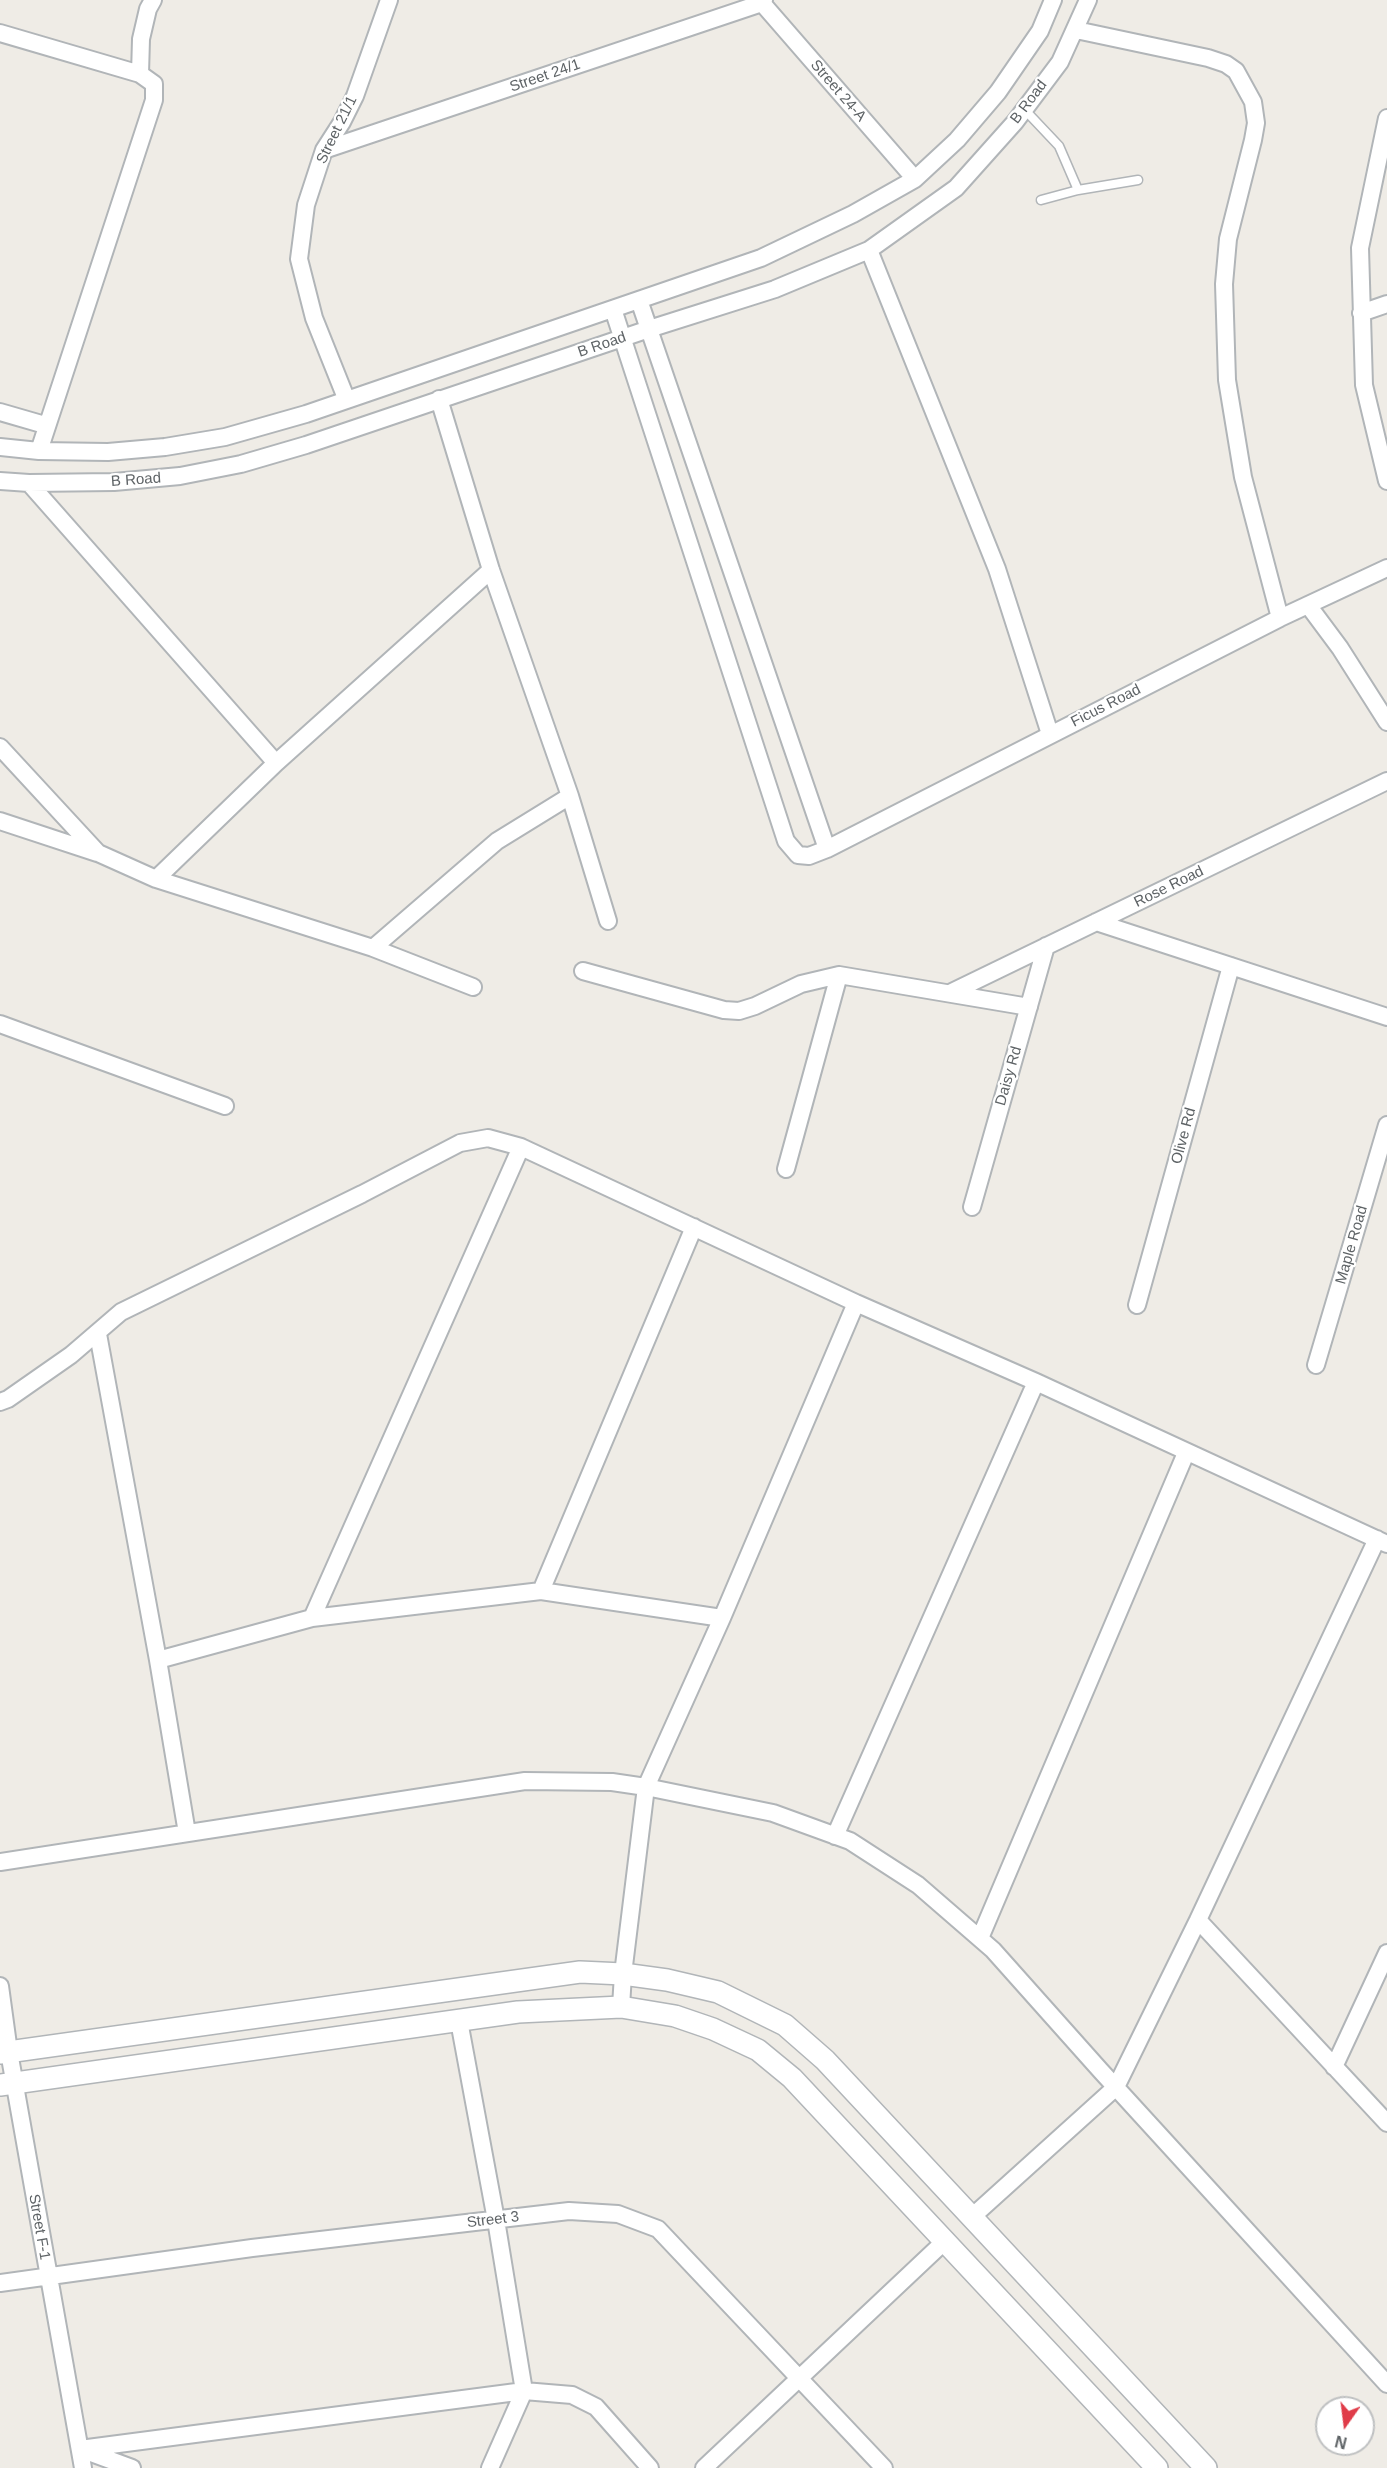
<!DOCTYPE html>
<style>
body{margin:0}
#map{position:relative;width:1387px;height:2468px;overflow:hidden;background:#efece6;font-family:Arial,sans-serif}
canvas{display:block}
.north{position:absolute;left:1315px;top:2396px;width:60px;height:60px;box-sizing:border-box;background:#fff;border:2px solid #bfc1c2;border-radius:50%;rotate:194deg;font-size:16px;font-weight:700;line-height:24px;text-align:center;color:#5e6366}
.north::after{content:'';display:block;margin:auto;width:21px;height:27px;background:#e03c49;clip-path:polygon(50% 0,100% 100%,50% 72%,0 100%)}
</style>
<div id="map">
<canvas width="1387" height="2468"></canvas>
<div class="north">N</div>
</div>
<script>
const ctx = document.querySelector('canvas').getContext('2d');
ctx.lineJoin = 'round';
function toPath(rows) {
  const path = new Path2D();
  for (const r of rows) {
    path.moveTo(r[0], r[1]);
    for (let i = 2; i < r.length; i += 2) path.lineTo(r[i], r[i + 1]);
  }
  return path;
}
function strokePath(path, color, width, dash) {
  ctx.strokeStyle = color;
  ctx.lineWidth = width;
  ctx.lineCap = dash ? 'butt' : 'round';
  ctx.setLineDash(dash || []);
  ctx.stroke(path);
}
function write(font, color, halo, rows, align = 'center') {
  ctx.font = font + ' Arial,sans-serif';
  ctx.lineWidth = 4.5;
  ctx.setLineDash([]);
  ctx.textBaseline = 'middle';
  ctx.strokeStyle = halo;
  ctx.fillStyle = color;
  for (const [text, x, y, turn = 0] of rows) {
    ctx.save();
    ctx.translate(x, y);
    ctx.rotate((+turn || 0) * Math.PI / 180);
    ctx.textAlign = isNaN(turn) ? turn : align;
    if (halo) ctx.strokeText(text, 0, 0);
    ctx.fillText(text, 0, 0);
    ctx.restore();
  }
}
const service = toPath([
 [1024,109,1059,146,1078,190],
 [1041,200,1078,190,1138,180]
]);
const minor = toPath([
 [762,3,915,179],
 [1076,30,1208,58,1226,64,1236,71,1253,102,1256,123,1253,140,1228,239,1224,284,1227,380,1243,477,1280,618],
 [0,33,140,74,154,84,154,100,39,451],
 [140,74,141,39,148,9,153,0],
 [1387,118,1360,248,1364,385,1387,481],
 [324,150,762,3,764,0],
 [869,250,997,569,1050,734],
 [639,300,827,849],
 [613,309,786,841,798,855,809,856,827,849,1280,618,1387,568],
 [1361,313,1387,304],
 [346,398,314,318,299,259,306,205,324,150,342,122,355,96,389,0],
 [439,399,491,570,570,796,608,921],
 [0,412,45,425],
 [0,447,39,451,108,452,165,447,225,437,306,414,761,258,853,214,915,179,957,140,998,92,1040,31,1053,0],
 [0,481,29,483,114,482,180,476,241,464,306,445,649,329,775,289,869,250,956,188,1015,122,1060,62,1088,0],
 [29,483,276,763],
 [1308,605,1340,648,1387,722],
 [0,747,98,853,156,879,373,948,473,987],
 [0,821,97,853],
 [156,879,276,763,491,570],
 [1096,922,1387,1017],
 [373,948,497,841,570,796],
 [583,971,724,1010,739,1011,755,1006,801,984,839,975],
 [952,992,1387,781],
 [0,1024,225,1106],
 [786,1169,839,975,1029,1007],
 [972,1207,1046,946],
 [1137,1305,1231,966],
 [98,1334,158,1660,187,1833],
 [1316,1365,1387,1125],
 [0,1402,8,1399,71,1355,121,1312,362,1194,460,1143,488,1138,521,1147,856,1303,1036,1382,1387,1544],
 [541,1591,694,1227],
 [312,1618,521,1147],
 [158,1660,312,1618,541,1591,722,1618],
 [835,1836,1036,1382],
 [0,1862,525,1781,612,1782,646,1787,773,1813,850,1841,918,1885,993,1950,1100,2070,1387,2384],
 [1198,1920,1387,2123],
 [980,1938,1186,1453],
 [0,1986,9,2052,83,2468],
 [621,2007,623,1974,646,1787,722,1618,856,1303],
 [459,2021,496,2220,524,2391,490,2468],
 [1334,2067,1387,1953],
 [973,2216,1116,2087,1198,1920,1377,1539],
 [0,2283,252,2248,569,2211,618,2214,658,2229,884,2468],
 [80,2449,524,2391,572,2395,596,2407,650,2468],
 [83,2450,132,2468],
 [704,2468,946,2240]
]);
const tertiary = toPath([
 [0,2053,580,1972,623,1974,667,1980,718,1992,785,2025,825,2060,1206,2468],
 [0,2085,518,2012,621,2007,675,2016,713,2029,758,2050,792,2078,1157,2468]
]);
const streetNames = [
 ["Street 24/1",545,76,-19],
 ["Street 24-A",838,91,49],
 ["B Road",1029,102,-53],
 ["Street 21/1",337,130,-64],
 ["B Road",602,345,-19],
 ["B Road",136,480,-4],
 ["Ficus Road",1106,706,-27],
 ["Rose Road",1169,887,-26],
 ["Daisy Rd",1009,1076,-74],
 ["Olive Rd",1184,1136,-75],
 ["Maple Road",1352,1245,-74],
 ["Street 3",493,2220,-7],
 ["Street F-1",39,2227,80]
];
strokePath(service, '#b1b5b8', 11);
strokePath(minor, '#b1b5b8', 20);
strokePath(tertiary, '#b1b5b8', 24);
strokePath(service, '#fff', 8);
strokePath(minor, '#fff', 16);
strokePath(tertiary, '#fff', 21);
write('15px', '#5e6366', '#fff', streetNames);
</script>
